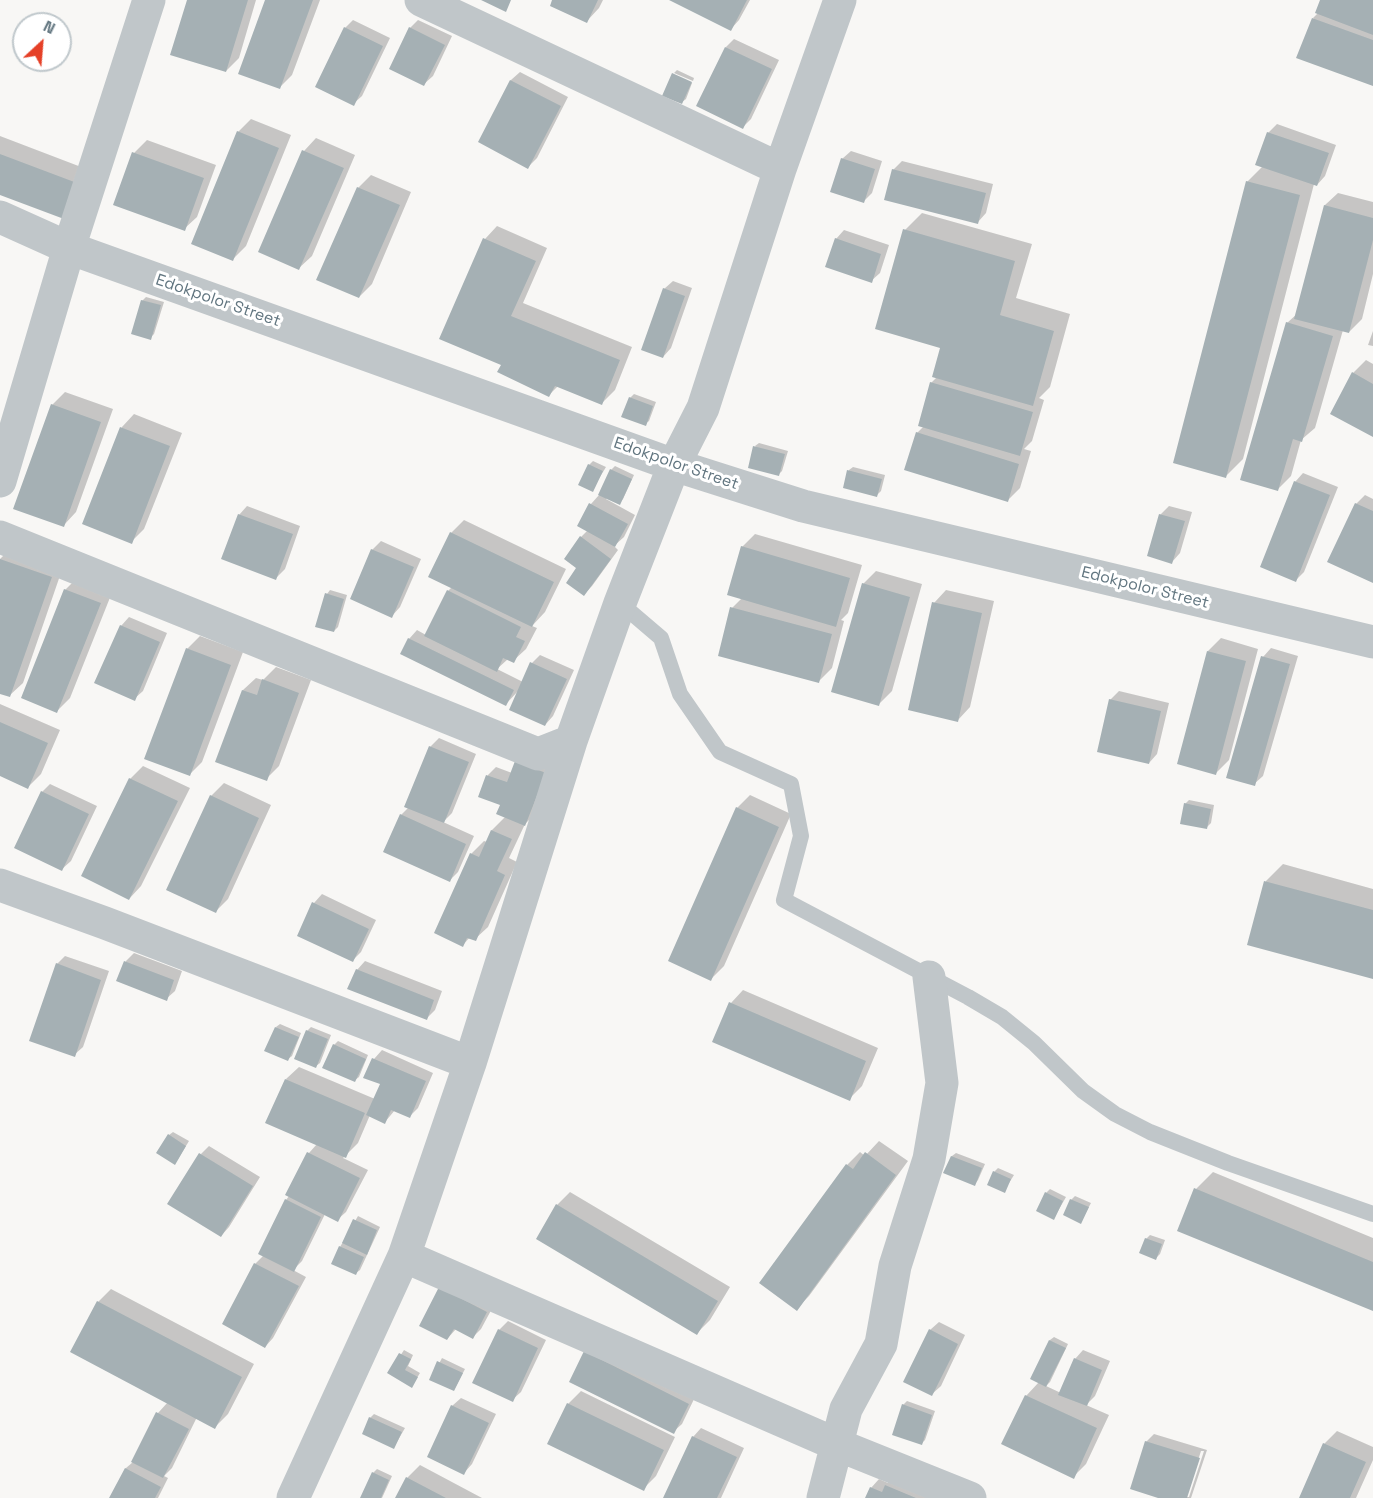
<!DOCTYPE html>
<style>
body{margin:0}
#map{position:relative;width:1373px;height:1498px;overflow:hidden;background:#f8f7f5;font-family:"Space Grotesk",sans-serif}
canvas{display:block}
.north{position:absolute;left:12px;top:12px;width:60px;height:60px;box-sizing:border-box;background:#fff;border:2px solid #c0c8cc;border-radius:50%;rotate:26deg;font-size:16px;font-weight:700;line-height:24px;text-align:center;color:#627680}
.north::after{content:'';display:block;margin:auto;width:21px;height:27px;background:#e54027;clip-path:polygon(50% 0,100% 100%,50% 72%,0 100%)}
</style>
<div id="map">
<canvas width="1373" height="1498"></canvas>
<div class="north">N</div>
</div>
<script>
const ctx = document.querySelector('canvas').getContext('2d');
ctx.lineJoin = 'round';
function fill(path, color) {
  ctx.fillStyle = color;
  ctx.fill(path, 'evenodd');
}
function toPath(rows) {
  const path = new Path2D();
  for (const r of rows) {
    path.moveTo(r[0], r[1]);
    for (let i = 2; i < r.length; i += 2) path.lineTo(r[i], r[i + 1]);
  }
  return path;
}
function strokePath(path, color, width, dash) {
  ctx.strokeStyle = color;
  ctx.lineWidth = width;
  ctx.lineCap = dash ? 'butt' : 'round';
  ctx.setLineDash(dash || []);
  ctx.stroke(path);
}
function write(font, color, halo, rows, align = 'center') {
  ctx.font = font + ' "Space Grotesk",sans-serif';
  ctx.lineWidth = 6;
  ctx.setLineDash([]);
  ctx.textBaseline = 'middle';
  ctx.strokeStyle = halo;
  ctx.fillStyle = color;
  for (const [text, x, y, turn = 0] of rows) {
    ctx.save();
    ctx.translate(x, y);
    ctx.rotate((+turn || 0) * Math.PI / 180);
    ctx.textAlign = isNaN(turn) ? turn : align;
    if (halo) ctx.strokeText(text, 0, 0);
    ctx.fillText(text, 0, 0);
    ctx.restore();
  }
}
const shadow = toPath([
 [188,0,256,0,239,58,226,71],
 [267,0,320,0,292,75,279,88],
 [554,0,603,0,599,8,587,21],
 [673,0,750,0,739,20,731,29],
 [1321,0,1373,0,1373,85,1313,18,1319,12],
 [353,20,390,38,362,96,353,104,345,28],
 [418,20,452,36,433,76,424,84,410,28],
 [734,39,779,60,751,119,743,127,726,47],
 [677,70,694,78,693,81,674,73],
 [520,72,568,97,537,158,528,167,480,142,511,80],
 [673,75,692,83,686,99,682,102],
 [251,119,291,135,246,246,233,259,238,132],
 [1277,124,1336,145,1325,176,1317,185,1314,184,1243,459,1226,476,1247,182,1263,166,1268,133],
 [0,136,89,170,76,205,0,194],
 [316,138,355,155,312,256,299,268,304,151],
 [147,140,216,165,197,217,184,229,115,204,134,153],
 [851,151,882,161,872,193,864,201,842,159],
 [902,161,993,184,986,213,978,222,893,170],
 [371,175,411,192,372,284,359,297,358,188],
 [1338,193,1373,202,1373,274,1362,319,1349,332,1343,330,1315,428,1301,440,1291,476,1278,489,1287,323,1298,313,1325,205],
 [922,213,1032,244,1016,298,1070,314,1050,387,1039,398,1044,400,1032,441,1024,449,1031,451,1020,488,1007,501,917,433,924,426,931,383,937,377,942,347,905,230],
 [497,226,547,248,523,303,632,347,615,390,602,403,558,386,549,395,502,365,485,239],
 [844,230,889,245,880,273,871,281,836,239],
 [673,281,692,288,671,348,663,357,664,289],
 [146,297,164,302,154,334,150,338,142,301],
 [1373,331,1373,346,1368,345],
 [1366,360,1373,364,1373,435,1353,373],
 [65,392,113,409,76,512,64,525,52,405],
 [634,394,656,402,649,421,645,424,630,398],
 [134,414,182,433,144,529,131,542,84,523,122,427],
 [759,443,788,451,782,471,779,474,755,446],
 [593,461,606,467,592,490,589,465],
 [615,466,634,475,623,499,619,503,607,497,606,499,635,515,624,537,614,546,618,550,592,586,584,594,578,568,581,537,588,530,591,504,599,495,611,470],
 [853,467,885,475,881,491,877,495,844,486,849,470],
 [1303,473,1338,487,1304,572,1296,580,1295,482],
 [1365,495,1373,499,1373,582,1356,504],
 [247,506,300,526,285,569,276,578,239,515],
 [1169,506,1192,512,1180,553,1172,562,1160,515],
 [464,520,566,569,545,612,532,626,537,628,526,649,513,661,508,659,497,669,523,682,532,663,540,655,574,670,553,716,545,725,519,690,506,704,409,639,417,630,426,635,448,591,452,587,451,533],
 [755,534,862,565,848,613,841,620,844,621,832,668,819,681,732,608,742,598,742,547],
 [381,541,421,559,400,607,392,616,372,550],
 [13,546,64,564,23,683,10,695,0,692,0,559],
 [876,571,922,584,892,691,879,704,863,584],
 [78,577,113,590,70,698,57,711,65,590],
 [330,590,347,595,338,627,334,631,327,594],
 [946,590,994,601,970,707,958,720,934,603],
 [129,617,167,633,143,691,134,699,121,626],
 [200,636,243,652,202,762,189,775,187,649],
 [1221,638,1258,649,1229,760,1216,773,1208,651],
 [1271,648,1298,656,1263,776,1254,784,1263,657],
 [276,667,311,680,279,766,266,779,217,761,243,690,256,678,263,680],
 [1119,691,1169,703,1157,754,1149,763,1110,700],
 [0,704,60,730,41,774,28,787,0,775],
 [439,738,476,754,452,813,443,822,474,836,458,872,449,881,401,815,409,807,430,747],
 [553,764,534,815,525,824,509,858,517,862,488,927,475,939,470,937,463,945,471,854,484,841,487,842,492,830,506,816,501,804,480,796,488,775,496,767,512,773],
 [143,766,190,788,141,886,129,899,83,876,130,779],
 [224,783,271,805,228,899,216,911,211,796],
 [50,784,97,806,71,861,62,869,42,792],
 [750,795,791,814,724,966,711,979,737,808],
 [1189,800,1214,805,1211,823,1207,827,1185,804],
 [1283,864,1373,889,1373,978,1249,944,1266,881],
 [322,894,376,920,361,952,353,960,299,935,314,903],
 [134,953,182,971,175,991,166,999,118,981,126,961],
 [65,956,109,971,83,1047,74,1055,57,964],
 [365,961,442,991,435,1010,426,1019,357,970],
 [743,990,878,1048,862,1086,849,1099,731,1003],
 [280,1024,301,1033,292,1056,288,1059,276,1027],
 [311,1027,331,1035,320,1063,316,1066,307,1031],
 [338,1041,368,1055,359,1077,355,1080,334,1045],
 [382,1050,433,1073,418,1108,410,1116,395,1110,385,1122,370,1115,358,1143,343,1158,368,1170,346,1212,337,1220,325,1214,302,1261,293,1270,306,1277,273,1338,265,1347,255,1264,264,1255,286,1200,289,1196,309,1153,317,1144,286,1079,299,1067,375,1099,382,1084,374,1059],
 [173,1132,189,1141,178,1159,169,1135],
 [879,1141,908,1161,809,1296,796,1309,847,1165,860,1152,865,1156],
 [209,1146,260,1177,229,1227,221,1236,201,1154],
 [956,1153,985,1164,978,1180,975,1184,945,1172,952,1156],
 [998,1168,1014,1175,1004,1191,994,1172],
 [1213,1172,1373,1238,1373,1310,1196,1189],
 [1050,1189,1066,1197,1054,1218,1046,1193],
 [570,1192,730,1287,710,1320,697,1333,557,1205],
 [1075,1196,1091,1203,1081,1222,1071,1200],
 [358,1216,380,1227,360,1270,356,1273,340,1247],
 [1150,1235,1165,1240,1160,1254,1156,1258,1146,1239],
 [441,1287,495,1303,481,1329,473,1337,456,1329,447,1339],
 [111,1289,254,1364,228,1414,215,1427,197,1417,172,1468,164,1476,168,1478,158,1498,111,1498,126,1468,133,1462,158,1413,168,1402,98,1302],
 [508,1321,546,1340,521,1392,512,1400,474,1382,499,1330],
 [939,1322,965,1335,941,1386,932,1394,930,1330],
 [1054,1337,1068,1344,1050,1382,1046,1386,1061,1393,1075,1359,1083,1350,1110,1361,1095,1396,1086,1405,1109,1415,1086,1464,1073,1477,1026,1396,1039,1382,1050,1340],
 [404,1350,413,1355,408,1366,420,1373,412,1386,389,1373],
 [585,1352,696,1395,682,1424,673,1432],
 [442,1358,465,1369,454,1390,431,1379],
 [581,1391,675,1437,656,1476,643,1489,568,1404],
 [461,1398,496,1414,472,1464,464,1473,452,1406],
 [907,1401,935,1411,925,1440,922,1443,903,1405],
 [374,1414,405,1428,394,1447,370,1418],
 [701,1428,744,1448,721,1498,665,1498,693,1437],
 [1337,1431,1373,1447,1373,1460,1356,1498,1300,1498,1324,1444],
 [1154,1434,1207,1450,1191,1498,1163,1498,1146,1442],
 [1201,1451,1204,1451,1189,1497,1186,1497],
 [420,1465,482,1498,396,1498,407,1478],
 [377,1469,392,1476,382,1498,362,1498,373,1473],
 [894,1478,944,1498,867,1498,871,1488,879,1479,888,1483]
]);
const building = toPath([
 [187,0,248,0,226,72,170,55],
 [265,0,313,0,280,89,238,74],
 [481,0,511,0,506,12],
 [552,0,598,0,587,23,550,6],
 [669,0,747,0,731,31],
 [1320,0,1373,0,1373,35,1315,13],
 [1312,18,1373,40,1373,86,1296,58],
 [344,27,383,46,354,106,315,87],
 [409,27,445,45,424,86,389,69],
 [725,47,772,69,743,129,696,106],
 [672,73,692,82,682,104,662,96],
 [510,80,561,106,528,169,478,142],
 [237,131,279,148,233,261,191,244],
 [1267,132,1329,153,1317,186,1255,165],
 [302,150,344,168,299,270,258,252],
 [132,152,204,178,185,231,113,205],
 [0,154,77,183,64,219,0,195],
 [841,158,875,169,864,203,830,192],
 [892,169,986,193,978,224,884,200],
 [1246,181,1300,195,1226,478,1173,463],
 [357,187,400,205,359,298,316,280],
 [1324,205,1373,218,1373,240,1349,333,1294,319],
 [903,229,1015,261,1000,315,1054,331,1033,406,932,377,940,348,875,329],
 [483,238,536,261,511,316,620,360,602,405,555,386,549,397,497,372,501,365,439,339],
 [835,238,881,254,872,283,825,267],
 [663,288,685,296,663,358,641,350],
 [141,300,161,305,151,340,131,334],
 [1286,322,1333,336,1302,442,1293,439,1278,491,1240,480],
 [1352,372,1373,384,1373,437,1330,414],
 [930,382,1033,412,1020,456,918,426],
 [629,397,653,406,646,426,621,417],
 [51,404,101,422,64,527,13,509],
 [120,427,170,446,132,544,82,524],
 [916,432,1019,464,1008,502,904,470],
 [753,446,785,454,779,476,748,468],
 [588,464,603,471,593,492,578,485],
 [610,469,632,479,620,505,598,495],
 [847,470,882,479,877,497,843,488],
 [1294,481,1330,495,1296,582,1260,567],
 [589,503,628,524,615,547,577,526],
 [1355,503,1373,511,1373,583,1327,562],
 [238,514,293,534,276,580,221,559],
 [1159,514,1185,521,1172,564,1147,556],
 [450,532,554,582,532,627,428,577],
 [580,536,611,559,584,596,566,583,576,568,564,559],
 [741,546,850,578,836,627,727,595],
 [371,549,414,567,392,618,350,599],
 [0,559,52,577,10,697,0,694],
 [862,583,910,597,879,706,831,692],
 [64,589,101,603,57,713,21,698],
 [447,590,521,627,516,637,525,641,514,663,503,658,497,672,424,636],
 [325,593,344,599,334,632,315,627],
 [932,602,982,613,958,722,908,710],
 [730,607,832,634,819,683,718,656],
 [120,625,160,642,135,701,94,683],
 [408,638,514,690,506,706,400,654],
 [186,648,231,665,190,776,144,759],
 [1207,651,1246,661,1216,775,1177,764],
 [1261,656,1290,664,1255,786,1226,778],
 [530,662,567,679,545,726,509,710],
 [262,679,299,693,267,781,215,762,242,690,257,695],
 [1109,699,1161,711,1149,764,1097,752],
 [0,722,48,743,28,789,0,776],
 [429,746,469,762,444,823,404,807],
 [515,761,546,773,525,826,496,814,500,805,478,797,486,775,507,782],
 [129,778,178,801,129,900,81,876],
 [41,791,89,814,62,871,14,848],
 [210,795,259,818,216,913,166,890],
 [1184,803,1211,809,1207,829,1180,824],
 [736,807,779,827,711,981,668,961],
 [400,814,466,844,450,882,383,852],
 [491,830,512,839,497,871,505,875,476,941,467,938,463,947,434,933,470,853,479,857],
 [1264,881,1373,910,1373,979,1247,945],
 [312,902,369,929,353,962,297,936],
 [124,961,174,980,167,1001,116,981],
 [56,963,101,980,75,1057,29,1041],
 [356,969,434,1000,427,1020,347,989],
 [729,1002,866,1061,850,1101,712,1042],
 [275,1027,299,1037,288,1061,264,1051],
 [306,1030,328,1039,316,1068,294,1059],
 [333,1044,366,1059,355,1082,322,1068],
 [372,1058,426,1081,410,1118,391,1110,385,1124,366,1115,380,1084,363,1078],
 [285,1079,365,1113,346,1158,265,1123],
 [168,1134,186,1146,175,1165,156,1153],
 [307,1152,360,1178,338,1222,285,1195],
 [865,1152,896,1175,797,1311,759,1283,846,1164,853,1169],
 [199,1153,253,1186,221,1237,167,1204],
 [951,1156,982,1168,975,1186,943,1173],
 [993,1171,1011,1179,1005,1193,987,1185],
 [1194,1188,1373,1262,1373,1311,1177,1231],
 [1045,1192,1063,1201,1054,1220,1036,1211],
 [285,1199,321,1217,294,1272,258,1254],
 [1070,1199,1089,1207,1081,1224,1063,1215],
 [556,1204,718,1301,697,1335,536,1239],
 [353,1219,377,1230,367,1255,342,1243],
 [1145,1238,1162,1244,1156,1260,1139,1253],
 [339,1246,364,1257,356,1275,331,1264],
 [254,1263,299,1286,265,1348,222,1324],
 [439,1287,487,1312,473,1339,454,1329,447,1340,419,1326],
 [97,1301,242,1377,215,1429,70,1352],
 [498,1329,538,1348,513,1402,472,1383],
 [929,1329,958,1344,932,1396,903,1382],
 [1049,1340,1066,1348,1046,1387,1030,1379],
 [584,1351,689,1404,674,1434,569,1382],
 [399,1353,411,1359,405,1370,418,1377,412,1388,387,1373],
 [1074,1358,1102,1370,1087,1406,1058,1395],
 [437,1361,463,1373,454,1391,429,1380],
 [1025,1395,1097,1428,1074,1479,1001,1444],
 [567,1403,664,1450,644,1491,547,1444],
 [902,1404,932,1415,922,1445,892,1435],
 [451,1405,489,1423,464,1475,427,1457],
 [156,1412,189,1429,163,1478,131,1462],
 [369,1417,402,1432,394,1449,362,1434],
 [692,1436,737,1457,717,1498,663,1498],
 [1145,1441,1200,1458,1187,1498,1158,1498,1130,1489],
 [1323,1443,1366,1462,1350,1498,1299,1498],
 [125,1468,161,1487,155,1498,109,1498],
 [372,1472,389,1480,381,1498,360,1498],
 [406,1477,446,1498,395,1498],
 [885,1485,916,1498,865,1498,870,1487,882,1492]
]);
const service = toPath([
 [620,603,661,638,680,694,720,752,791,784,801,836,784,900,968,997,1002,1017,1034,1043,1083,1091,1115,1114,1150,1132,1228,1163,1373,1214]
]);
const minor = toPath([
 [421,0,780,169],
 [0,217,69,248,674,465,803,506,1373,642],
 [0,481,69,248,149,0],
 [0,537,538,754,571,741,620,603,674,465,703,408,780,169,840,0],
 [0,885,105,923,470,1063,571,741],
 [404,1256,838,1445,970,1498],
 [293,1498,404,1256,470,1063],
 [823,1498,846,1409,881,1344,895,1266,929,1159,942,1083,929,977]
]);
const streetNames = [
 ["Edokpolor Street",218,301,19],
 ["Edokpolor Street",676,464,19],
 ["Edokpolor Street",1145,588,14]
];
fill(shadow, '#0003');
fill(building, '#a5b0b4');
strokePath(service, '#c0c6c9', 16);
strokePath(minor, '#c0c6c9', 33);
write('16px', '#627680', '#fff', streetNames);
</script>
